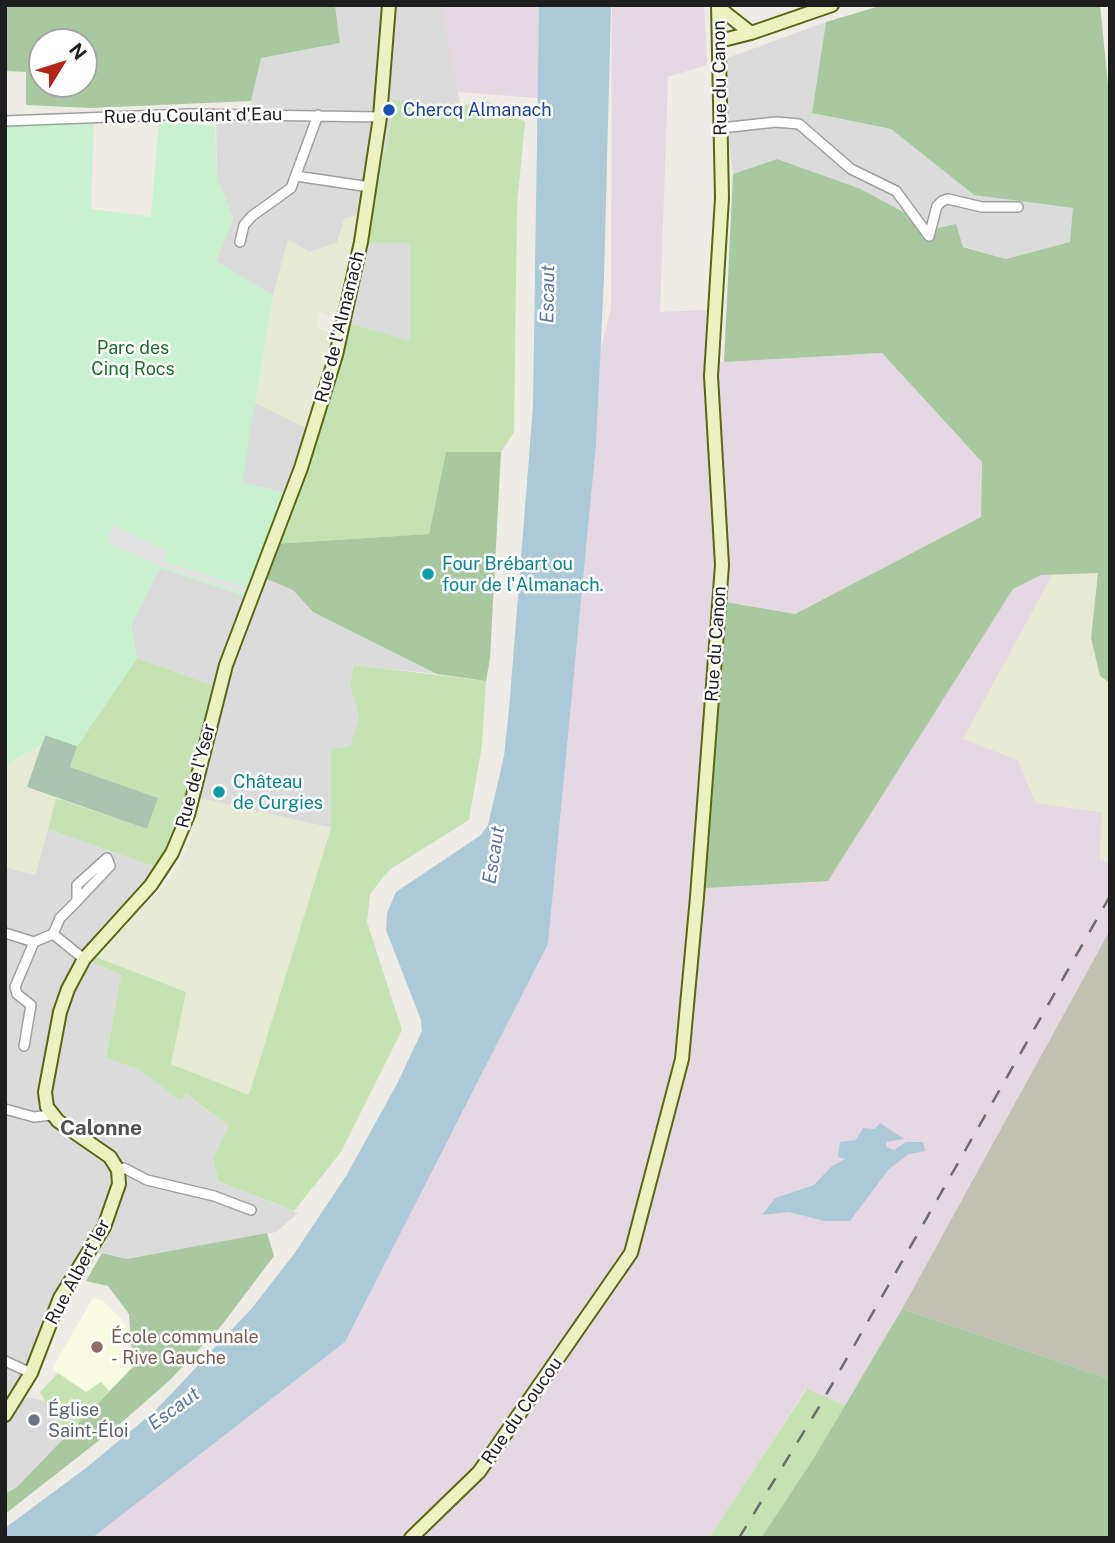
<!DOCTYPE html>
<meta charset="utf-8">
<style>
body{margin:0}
#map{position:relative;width:1115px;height:1543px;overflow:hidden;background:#eeece5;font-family:"Public Sans",sans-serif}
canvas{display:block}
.frame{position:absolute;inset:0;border:7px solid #1e1e1e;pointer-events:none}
.north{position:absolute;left:28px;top:28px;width:70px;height:70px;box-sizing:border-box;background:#fff;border:2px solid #a5a5a5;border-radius:50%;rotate:52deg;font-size:19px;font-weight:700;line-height:28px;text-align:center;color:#1e1e1e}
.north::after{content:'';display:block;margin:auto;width:24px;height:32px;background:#b32519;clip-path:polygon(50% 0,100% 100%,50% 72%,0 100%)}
</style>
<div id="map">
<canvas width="1115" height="1543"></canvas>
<div class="frame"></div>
<div class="north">N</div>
</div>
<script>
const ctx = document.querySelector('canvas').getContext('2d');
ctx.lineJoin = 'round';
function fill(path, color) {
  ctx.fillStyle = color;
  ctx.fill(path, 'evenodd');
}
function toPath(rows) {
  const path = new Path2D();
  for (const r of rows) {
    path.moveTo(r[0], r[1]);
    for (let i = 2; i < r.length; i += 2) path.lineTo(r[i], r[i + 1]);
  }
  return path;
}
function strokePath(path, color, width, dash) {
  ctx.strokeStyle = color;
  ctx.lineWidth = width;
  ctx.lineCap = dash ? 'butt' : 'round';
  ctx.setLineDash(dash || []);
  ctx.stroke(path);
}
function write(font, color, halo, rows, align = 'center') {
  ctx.font = font + ' "Public Sans",sans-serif';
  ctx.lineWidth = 5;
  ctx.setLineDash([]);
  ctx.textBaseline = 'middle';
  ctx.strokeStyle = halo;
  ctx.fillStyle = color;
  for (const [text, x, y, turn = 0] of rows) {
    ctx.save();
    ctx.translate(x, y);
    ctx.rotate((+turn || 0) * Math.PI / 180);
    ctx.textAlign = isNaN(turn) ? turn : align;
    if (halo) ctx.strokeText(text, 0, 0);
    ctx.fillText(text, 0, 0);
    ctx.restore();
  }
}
const residential = toPath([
 [335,5,444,5,460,105,393,111,367,243,410,242,410,342,340,320,357,216,345,219,338,243,309,252,288,240,273,296,216,261,233,219,217,176,216,118,248,117,260,58,340,43],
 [826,22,812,113,891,129,974,195,1074,208,1071,242,1006,259,929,236,916,219,861,189,777,159,733,174,719,61],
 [254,402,307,428,287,493,242,483],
 [160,568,251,598,264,578,293,590,313,612,437,674,354,665,350,685,359,719,350,747,331,749,331,828,199,798,187,791,212,685,137,658,131,625],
 [48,829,158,868,83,949,92,962,121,975,106,1058,138,1069,182,1101,185,1094,229,1126,213,1158,218,1181,298,1213,276,1232,127,1259,102,1253,88,1254,76,1274,19,1396,51,1402,63,1442,17,1487,5,1494,5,1404,8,1399,5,1398,5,867,35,875]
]);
const industrial = toPath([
 [441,5,539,5,538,98,458,92],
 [612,5,704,5,707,65,668,77,660,312,708,310,707,361,724,362,882,353,982,462,981,517,795,614,828,881,1012,589,1041,575,1053,574,964,739,1018,760,1036,803,1102,812,1100,860,1110,863,1110,930,902,1309,845,1405,806,1389,710,1538,92,1538,345,1342,548,944,596,445,600,353,611,308]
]);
const education = toPath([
 [93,1298,102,1300,124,1322,130,1336,125,1341,133,1353,129,1359,133,1367,109,1391,101,1382,86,1392,52,1369]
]);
const construction = toPath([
 [1110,930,1110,1379,902,1309]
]);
const farmland = toPath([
 [358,215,340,320,319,312,317,328,335,335,307,428,254,402,273,296,288,239,309,252,337,243,344,219],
 [1099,572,1091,638,1100,676,1110,683,1110,863,1100,860,1102,812,1036,803,1018,760,963,739,1053,574],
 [42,745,27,787,56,798,35,875,5,867,5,765],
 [199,798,331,828,249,1095,171,1064,185,992,96,957,164,886,186,853]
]);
const grass = toPath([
 [391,99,451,109,484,100,507,110,525,122,517,205,514,432,501,452,446,452,429,534,273,544,348,323,410,341,410,243,366,243,393,111],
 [137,658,212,685,187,791,158,868,48,829,56,798,147,829,158,798,70,767,77,746],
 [354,665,486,681,482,745,469,820,389,870,370,894,367,922,402,1030,341,1152,294,1211,218,1181,213,1158,229,1126,186,1094,181,1101,138,1069,106,1058,121,975,92,962,96,957,186,992,171,1064,249,1095,331,828,331,749,350,746,359,719,350,685],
 [58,1373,86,1392,101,1382,109,1391,63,1442,52,1402,45,1401,40,1392],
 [807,1389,845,1405,815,1456,761,1538,709,1538]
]);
const forest = toPath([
 [5,5,335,5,340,43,261,58,251,101,91,108,26,105,26,72,5,71],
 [84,42,84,84,42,84,42,42],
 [883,5,1100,5,1110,105,1110,683,1100,676,1091,638,1098,573,1041,575,1013,589,828,881,705,888,725,602,795,614,981,517,982,462,882,353,724,362,733,174,777,159,861,189,916,219,928,236,938,228,956,224,963,247,1006,259,1070,242,1073,208,974,195,891,129,812,113,826,22],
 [446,452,501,452,490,658,486,681,437,674,313,612,293,590,264,578,273,544,429,534],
 [267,1233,274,1256,221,1326,169,1381,115,1428,5,1514,5,1494,17,1487,133,1367,129,1314,108,1286,86,1281,102,1253,127,1259],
 [902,1309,1110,1379,1110,1538,761,1538,815,1456]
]);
const cemetery = toPath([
 [45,735,77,746,70,767,158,798,147,829,27,787]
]);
const park = toPath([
 [159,121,215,126,217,176,233,219,216,261,273,296,242,483,287,493,252,598,160,568,131,625,137,658,77,746,45,735,42,745,5,765,5,124,94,123,91,209,151,217]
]);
const parking = toPath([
 [113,525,167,551,163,561,249,588,247,594,160,566,106,542]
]);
const water = toPath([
 [539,5,611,5,604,277,596,445,548,944,345,1342,92,1538,5,1538,5,1528,86,1468,156,1410,252,1308,294,1254,346,1176,397,1084,422,1031,421,1020,386,930,387,913,396,892,481,835,488,825,504,756,509,710,533,406],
 [880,1123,904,1139,886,1142,886,1147,894,1150,906,1142,923,1142,925,1151,909,1154,889,1169,850,1221,825,1221,789,1212,762,1215,775,1198,814,1185,832,1166,845,1159,838,1157,840,1142,856,1140,863,1128,875,1129]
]);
const street = toPath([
 [5,121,189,114,380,117],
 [721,128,776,122,799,124,851,169,896,191,929,236,937,206,942,201,948,199,982,207,1018,207],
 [296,176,370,187],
 [240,242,244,225,252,216,291,188,318,115],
 [5,933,34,942,53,934,84,959],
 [53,934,60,918,77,901,110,866,107,858,77,885,77,901],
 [24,1046,31,1005,17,994,15,987,34,942],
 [5,1109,34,1117,51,1115],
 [118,1170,124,1168,147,1180,214,1196,251,1210],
 [5,1361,31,1373]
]);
const secondary = toPath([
 [718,7,751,33],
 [719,41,751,33,832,5],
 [5,1415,31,1373,60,1298,104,1227,119,1184,118,1170,110,1157,58,1121,47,1107,45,1092,60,1012,68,989,84,959,151,885,172,853,188,815,226,665,301,468,336,355,361,242,380,117,389,5],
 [411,1538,479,1472,631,1253,682,1059,697,897,722,565,711,376,722,198,718,5]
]);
const rail = toPath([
 [739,1538,822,1402,1110,896]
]);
const markers = [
 [389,110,7,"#1a4fb4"],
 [428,574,7,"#0f9aa8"],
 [219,792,7,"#0f9aa8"],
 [97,1347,7,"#8d6e63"],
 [34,1420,7,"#6b7280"]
];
const streetNames = [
 ["Rue du Canon",720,78,-91],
 ["Rue du Coulant d'Eau",193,116,-1],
 ["Rue de l'Almanach",340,327,-76],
 ["Rue du Canon",716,644,-86],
 ["Rue de l'Yser",196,776,-75],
 ["Rue Albert Ier",78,1272,-62],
 ["Rue du Coucou",522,1411,-55]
];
const transitNames = [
 ["Chercq Almanach",403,110]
];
const parkNames = [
 ["Parc des",133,348],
 ["Cinq Rocs",133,369]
];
const cultureNames = [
 ["Four Brébart ou",442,564],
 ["four de l'Almanach.",442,585],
 ["Château",233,782],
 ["de Curgies",233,803]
];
const educationNames = [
 ["École communale",111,1337],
 ["- Rive Gauche",111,1358]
];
const worshipNames = [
 ["Église",48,1410],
 ["Saint-Éloi",48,1431]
];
const waterNames = [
 ["Escaut",548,294,-89],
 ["Escaut",494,855,-81],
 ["Escaut",174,1409,-36]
];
const quarterNames = [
 ["Calonne",101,1129]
];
fill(residential, '#dcdbdb');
fill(industrial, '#e6d8e2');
fill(education, '#f9fbe1');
fill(construction, '#c0c1b2');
fill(farmland, '#e7ead3');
fill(grass, '#c5e2b2');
fill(forest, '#a8c89f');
fill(cemetery, '#a9c4af');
fill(park, '#c8f2cf');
fill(parking, '#e2e2e2');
fill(water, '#abc9d6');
strokePath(street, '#9f9f9f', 12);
strokePath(secondary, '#586713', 16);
strokePath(street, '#fff', 9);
strokePath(secondary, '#ebf1c0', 12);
strokePath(rail, '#6c6c6c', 2.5, [14, 14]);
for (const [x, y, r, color] of markers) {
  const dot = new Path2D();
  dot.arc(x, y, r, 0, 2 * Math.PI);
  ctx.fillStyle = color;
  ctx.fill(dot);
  strokePath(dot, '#fff', 2.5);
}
write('18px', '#1e1e1e', '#fff', streetNames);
write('18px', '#164399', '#fff', transitNames, 'left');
write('18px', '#196f27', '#fff', parkNames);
write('18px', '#0d838f', '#fff', cultureNames, 'left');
write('18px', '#785e54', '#fff', educationNames, 'left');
write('18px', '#5b616d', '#fff', worshipNames, 'left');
write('italic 19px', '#5776a2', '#fff', waterNames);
write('bold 21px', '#515151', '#fff', quarterNames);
</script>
